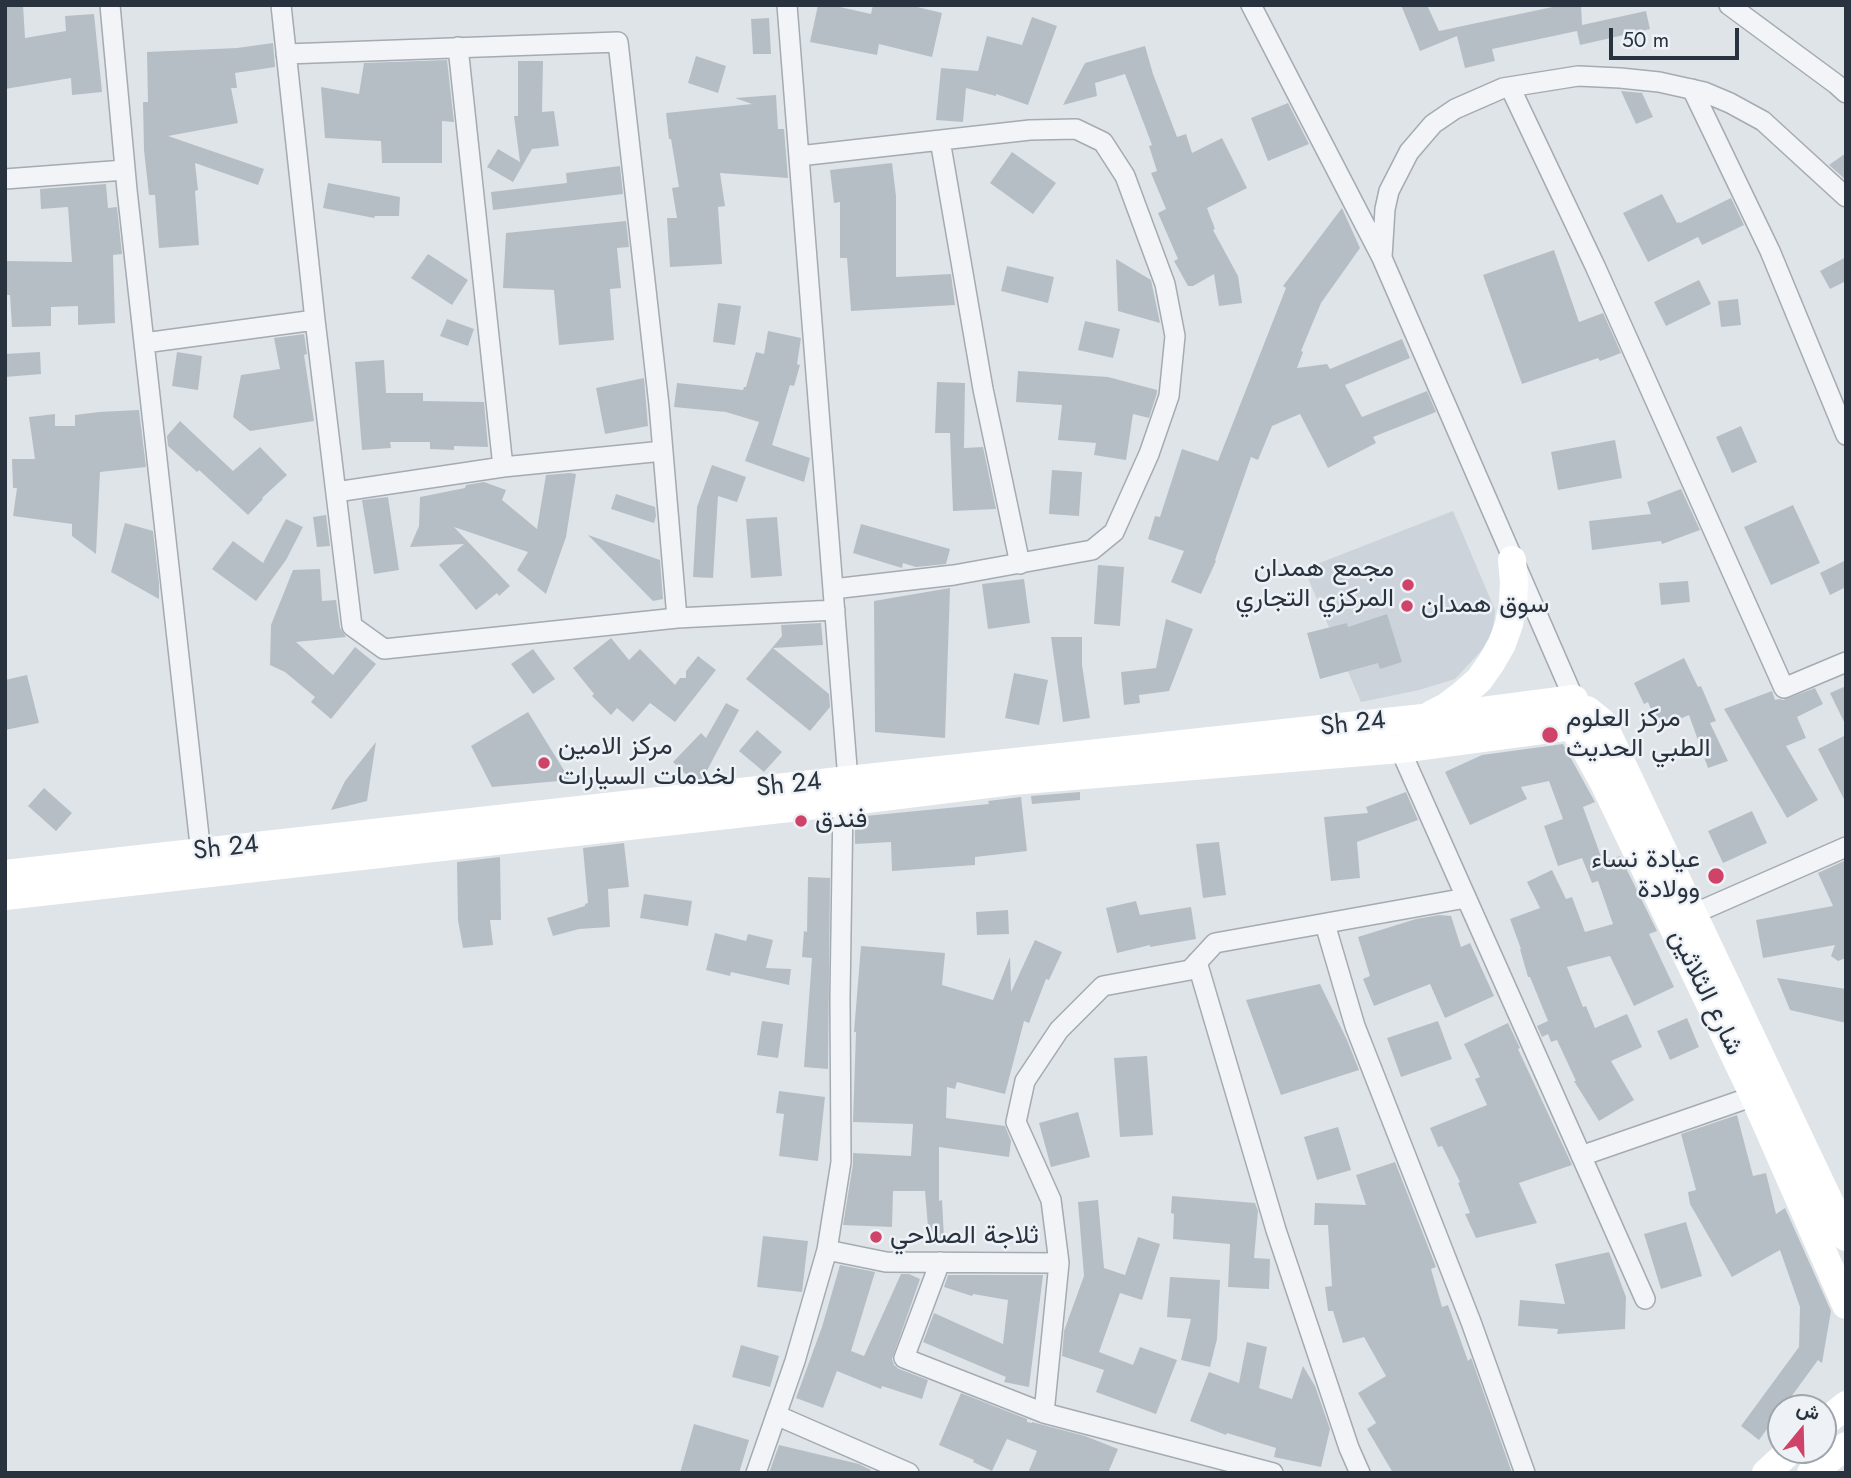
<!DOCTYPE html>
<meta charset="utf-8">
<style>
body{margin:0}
#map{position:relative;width:1851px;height:1478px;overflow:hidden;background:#dfe4e8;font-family:Jost,Vazirmatn,sans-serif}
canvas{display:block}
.frame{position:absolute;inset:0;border:7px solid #28333f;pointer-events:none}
.north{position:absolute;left:1767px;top:1394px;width:70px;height:70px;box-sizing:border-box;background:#eef2f6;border:2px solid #9fa6ad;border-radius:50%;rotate:19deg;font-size:19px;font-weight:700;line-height:28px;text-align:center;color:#28333f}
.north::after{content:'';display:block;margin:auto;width:24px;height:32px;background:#cf4369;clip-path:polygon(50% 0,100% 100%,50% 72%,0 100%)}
.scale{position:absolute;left:1609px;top:28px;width:130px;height:32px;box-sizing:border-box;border:4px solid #28333f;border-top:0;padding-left:9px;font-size:21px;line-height:24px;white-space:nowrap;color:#28333f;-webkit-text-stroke:5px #eef2f6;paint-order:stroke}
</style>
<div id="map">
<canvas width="1851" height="1478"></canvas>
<div class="frame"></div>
<div class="north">ش</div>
<div class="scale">50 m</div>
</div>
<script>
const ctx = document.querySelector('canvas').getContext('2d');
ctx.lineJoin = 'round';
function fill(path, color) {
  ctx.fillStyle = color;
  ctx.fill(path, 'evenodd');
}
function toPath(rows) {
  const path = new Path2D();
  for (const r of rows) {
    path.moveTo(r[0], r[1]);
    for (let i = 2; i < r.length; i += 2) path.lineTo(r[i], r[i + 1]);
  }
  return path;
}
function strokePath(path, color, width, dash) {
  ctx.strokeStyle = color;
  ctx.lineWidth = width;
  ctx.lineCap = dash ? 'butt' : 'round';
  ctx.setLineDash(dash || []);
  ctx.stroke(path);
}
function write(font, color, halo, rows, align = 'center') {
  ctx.font = font + ' Jost,Vazirmatn,sans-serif';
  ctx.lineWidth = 5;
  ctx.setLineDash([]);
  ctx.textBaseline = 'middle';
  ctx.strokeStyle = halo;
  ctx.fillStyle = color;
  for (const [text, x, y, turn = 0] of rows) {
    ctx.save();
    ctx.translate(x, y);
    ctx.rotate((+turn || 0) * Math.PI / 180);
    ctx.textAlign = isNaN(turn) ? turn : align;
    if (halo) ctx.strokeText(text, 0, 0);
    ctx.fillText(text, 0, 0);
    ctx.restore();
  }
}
const built = toPath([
 [1453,511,1495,610,1493,629,1483,649,1455,679,1419,690,1361,702,1304,569]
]);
const building = toPath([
 [5,5,23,5,25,38,66,31,65,16,94,14,102,92,72,95,71,78,5,89],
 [818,5,831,5,871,14,873,5,898,7,898,5,909,5,942,13,932,57,879,44,877,55,810,42],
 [1401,5,1427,5,1439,31,1562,5,1581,5,1582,25,1646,11,1650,29,1580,45,1577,31,1492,49,1495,61,1465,68,1457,36,1420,51],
 [1032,17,1057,26,1028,105,996,94,996,96,966,88,963,122,936,120,941,68,978,71,987,36,1022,45],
 [769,18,771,54,753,54,751,19],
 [273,43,275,67,235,73,237,88,231,88,238,123,168,136,264,169,258,185,195,163,198,190,195,191,199,245,159,248,155,195,149,195,144,150,143,102,148,102,147,52,237,48],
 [1145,46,1153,74,1177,137,1186,134,1192,153,1222,138,1247,188,1207,208,1215,229,1213,230,1238,276,1242,303,1219,306,1214,274,1193,286,1188,286,1174,261,1178,259,1158,213,1166,209,1151,173,1157,171,1149,146,1152,145,1125,74,1095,83,1097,96,1063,105,1085,63],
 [696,56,726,66,718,93,688,83],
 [447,60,454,122,442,121,442,163,382,163,381,141,325,138,321,87,359,94,364,63],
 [518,61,543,61,542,112,554,111,559,146,532,149,513,182,487,167,498,149,520,162,514,116,518,116],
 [1621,91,1642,93,1653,117,1636,124],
 [776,95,778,129,784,129,788,178,720,173,725,206,718,207,722,264,670,267,667,218,677,218,672,188,679,187,671,139,669,139,666,113,752,104,735,98],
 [1288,103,1309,144,1268,161,1251,118],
 [1012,152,1056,183,1033,214,990,183],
 [1846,153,1846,180,1829,165],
 [892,163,896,196,896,277,951,274,955,305,851,311,847,258,840,258,840,202,834,203,830,170],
 [620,166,623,194,493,210,491,192,567,183,566,173],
 [328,183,400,197,399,216,375,216,374,218,323,208],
 [106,184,108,208,117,207,122,254,113,255,115,323,78,325,78,306,51,307,51,326,12,327,10,295,5,295,5,261,72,262,68,207,41,209,40,189],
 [1662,194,1677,223,1679,222,1680,223,1731,198,1744,225,1702,245,1698,237,1648,262,1623,213],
 [1342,208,1360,248,1321,303,1301,351,1303,352,1297,368,1327,364,1330,369,1402,339,1410,358,1345,385,1362,417,1427,391,1436,412,1373,437,1376,443,1328,468,1300,414,1272,426,1258,460,1251,457,1215,560,1216,561,1201,594,1171,582,1184,551,1148,539,1155,516,1160,517,1182,449,1218,461,1286,288,1283,286],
 [626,221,629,247,617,248,621,288,610,289,614,340,559,345,554,290,503,288,506,233],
 [1554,250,1579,322,1603,313,1621,353,1600,361,1598,358,1522,384,1483,275],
 [428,254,468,280,452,305,411,278],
 [1846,257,1846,281,1830,289,1820,271],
 [1116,259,1151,280,1160,323,1118,311],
 [1007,266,1054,277,1048,303,1001,291],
 [1699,280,1711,304,1666,326,1654,302],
 [1738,299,1741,325,1721,327,1718,301],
 [718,303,741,306,735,345,713,342],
 [447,319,474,329,468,346,440,336],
 [1085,321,1120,329,1113,358,1078,350],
 [768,331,801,338,797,364,800,365,794,386,790,385,772,445,810,458,804,482,745,461,759,422,726,412,674,407,677,383,743,390,744,387,746,387,756,352,764,354],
 [304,334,307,354,304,355,314,421,250,431,233,417,241,375,280,369,274,338],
 [40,352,41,374,5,377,5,354],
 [177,352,202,356,198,390,172,386],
 [384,360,386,393,423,393,423,401,484,402,488,447,454,446,454,450,430,449,430,442,390,442,391,448,362,450,355,362],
 [1018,371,1108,377,1157,390,1157,393,1149,418,1133,414,1126,460,1094,455,1096,443,1058,440,1062,405,1016,402],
 [644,378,648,426,605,434,596,388],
 [937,382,965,383,964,448,983,447,996,509,953,511,950,433,935,433],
 [139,410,146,467,100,472,96,554,72,536,72,524,13,516,17,488,13,488,12,459,35,459,29,417,55,414,55,426,75,426,75,415,99,412],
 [180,421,233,471,260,447,287,475,262,498,263,499,248,515,199,470,197,472,168,446,167,436],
 [1741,426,1757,462,1732,473,1716,437],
 [1615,440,1622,478,1558,490,1551,452],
 [712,465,746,477,737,502,718,496,713,578,693,577,697,507],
 [1052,470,1082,472,1079,516,1049,514],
 [570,473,576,474,566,537,546,594,517,570,528,552,454,527,510,586,499,596,497,593,476,610,439,565,464,544,410,547,419,526,420,497,465,488,466,485,484,482,506,490,502,500,537,529,546,475],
 [1681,489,1700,530,1662,544,1661,541,1592,550,1589,521,1651,514,1647,502],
 [616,494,655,507,656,516,654,523,611,509],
 [388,497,399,570,374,574,362,500],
 [1793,505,1820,563,1771,585,1744,527],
 [326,515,330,546,317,547,313,517],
 [777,517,782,576,751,578,746,519],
 [286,519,303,527,286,560,256,601,212,569,233,541,263,563],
 [125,523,153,531,159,583,159,599,111,572],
 [861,524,950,549,946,564,916,567,903,563,902,568,853,553],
 [588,535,660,560,663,599,653,601],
 [1846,560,1846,587,1830,595,1820,573],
 [1098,565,1124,567,1120,626,1094,624],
 [320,569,322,601,336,600,340,628,346,637,296,642,333,675,355,647,376,664,331,719,311,702,315,697,285,672,270,665,271,625,293,570],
 [1024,579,1030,623,988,629,982,584],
 [1688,581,1690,602,1661,605,1659,583],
 [950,588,945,738,875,732,874,601],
 [1387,614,1402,662,1380,669,1378,663,1320,679,1307,633,1347,623,1348,627],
 [1166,619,1193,629,1169,691,1139,695,1140,703,1124,705,1121,672,1156,668],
 [821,623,823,645,773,648,829,694,830,707,810,731,746,679,782,636,781,625],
 [1051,637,1082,637,1082,665,1090,718,1063,722],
 [611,638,629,660,640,649,675,685,680,678,686,678,686,671,698,656,716,670,675,722,650,703,633,722,617,708,611,715,592,696,594,694,573,668],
 [533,649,555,679,533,694,511,664],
 [1684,658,1698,687,1701,686,1716,721,1710,723,1728,761,1708,768,1689,715,1659,728,1648,702,1644,704,1634,683],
 [1014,673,1048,680,1039,725,1005,718],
 [27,675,39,723,5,730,5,680],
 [1846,686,1846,726,1830,693],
 [1815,688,1823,704,1797,717,1806,738,1786,746,1818,800,1787,818,1724,709,1772,691,1775,700,1779,699,1783,700],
 [726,703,739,710,702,780,693,781,673,762,701,733,706,738],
 [528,712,570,780,492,787,471,746],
 [757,730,782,752,764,772,739,751],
 [1846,735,1846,803,1818,749],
 [376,742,367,801,331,810,345,781],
 [1563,744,1595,802,1583,807,1603,862,1620,856,1657,931,1649,934,1674,987,1634,1006,1610,956,1567,967,1583,1007,1586,1006,1595,1028,1627,1014,1642,1047,1611,1061,1634,1100,1599,1121,1574,1081,1576,1081,1557,1040,1551,1042,1548,1034,1542,1037,1537,1026,1548,1021,1530,977,1528,977,1520,949,1521,949,1510,919,1540,908,1527,882,1552,870,1566,899,1572,897,1585,932,1613,924,1598,881,1592,883,1582,858,1558,866,1544,826,1563,819,1549,781,1521,787,1527,799,1470,825,1445,772,1482,755],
 [44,788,72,813,56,831,28,806],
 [1080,792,1080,800,1032,804,1031,796],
 [1406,792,1418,820,1357,842,1360,878,1331,881,1324,817,1368,813,1366,807],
 [1021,797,1027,851,975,857,975,865,892,871,891,842,855,844,855,817,989,804,988,801],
 [1752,811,1767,843,1723,863,1708,831],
 [1219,842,1226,895,1203,898,1196,844],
 [624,843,629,887,608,889,610,927,579,929,553,936,547,918,585,906,585,904,588,903,583,848],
 [500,857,501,920,490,920,493,945,463,948,458,920,457,862],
 [1846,860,1846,958,1838,961,1831,956,1835,945,1763,958,1756,920,1833,906,1818,873],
 [808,877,830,878,828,1069,804,1067,812,958,802,957,804,931,807,932],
 [644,894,692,901,688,926,640,918],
 [1136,901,1140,915,1191,907,1196,939,1150,947,1150,945,1117,953,1106,908],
 [1008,910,1009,934,977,935,976,912],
 [1439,915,1451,916,1461,947,1470,943,1494,996,1445,1018,1430,984,1374,1006,1363,979,1370,976,1358,937,1416,919],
 [715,933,746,941,748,934,773,940,766,968,791,969,789,985,731,972,730,976,706,970],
 [1035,940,1062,952,1049,980,1046,979,1029,1023,1024,1021,1005,1094,957,1082,955,1089,947,1087,946,1118,1005,1126,1011,1141,1009,1157,939,1147,939,1201,942,1200,944,1238,929,1239,925,1191,893,1191,892,1227,843,1225,853,1164,853,1153,911,1156,913,1124,853,1122,856,1032,854,1032,861,946,945,953,942,985,993,1000,1010,957,1011,992],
 [1777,978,1846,989,1846,1023,1790,1010],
 [1320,984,1347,1040,1359,1070,1281,1095,1246,1000],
 [1687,1018,1699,1047,1670,1060,1657,1031],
 [762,1021,783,1024,778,1058,757,1055],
 [1438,1021,1452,1059,1401,1077,1387,1038],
 [1508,1023,1520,1048,1518,1049,1572,1165,1519,1183,1537,1223,1476,1238,1465,1214,1470,1213,1458,1183,1460,1182,1442,1146,1438,1147,1430,1128,1487,1105,1475,1079,1480,1077,1464,1044],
 [1147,1056,1153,1135,1120,1137,1114,1058],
 [779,1091,825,1097,818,1161,779,1156,784,1114,776,1113],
 [1078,1112,1090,1157,1051,1167,1039,1123],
 [1737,1115,1753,1176,1766,1173,1776,1214,1785,1208,1831,1311,1822,1363,1818,1360,1783,1408,1781,1408,1781,1410,1759,1440,1741,1426,1799,1347,1800,1307,1780,1250,1732,1277,1690,1204,1688,1192,1696,1190,1681,1134],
 [1338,1127,1351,1170,1317,1180,1304,1137],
 [1395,1162,1436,1267,1431,1269,1442,1307,1448,1305,1468,1361,1471,1358,1472,1360,1512,1473,1393,1473,1367,1429,1376,1423,1358,1393,1386,1376,1364,1337,1343,1343,1333,1311,1328,1311,1325,1287,1332,1286,1328,1225,1314,1225,1315,1203,1366,1205,1356,1175],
 [1172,1196,1255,1203,1258,1211,1254,1258,1270,1259,1269,1289,1228,1287,1230,1244,1173,1239,1174,1214,1171,1213],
 [1098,1200,1104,1268,1125,1275,1138,1237,1160,1244,1142,1300,1120,1293,1099,1352,1133,1365,1140,1347,1177,1360,1156,1414,1096,1392,1104,1370,1062,1356,1064,1331,1084,1276,1078,1202],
 [1686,1222,1702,1276,1661,1289,1644,1234],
 [763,1236,808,1241,802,1292,757,1287],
 [1609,1252,1626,1297,1625,1329,1557,1334,1558,1329,1518,1326,1520,1300,1565,1304,1555,1264],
 [840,1265,875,1272,851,1351,864,1356,901,1274,909,1274,920,1279,892,1359,894,1365,899,1369,928,1380,922,1399,882,1386,881,1389,837,1371,823,1408,796,1398,822,1327],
 [948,1275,1043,1275,1029,1387,1004,1382,1006,1377,923,1342,934,1313,1003,1344,1008,1300,973,1294,972,1296,944,1287],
 [1170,1277,1220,1280,1217,1339,1210,1367,1181,1360,1191,1319,1167,1317],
 [1247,1342,1267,1347,1259,1388,1292,1399,1303,1366,1315,1386,1330,1429,1321,1467,1274,1457,1276,1448,1227,1433,1226,1435,1190,1421,1209,1372,1239,1383],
 [741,1345,779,1356,770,1387,732,1377],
 [961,1393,1027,1419,1027,1422,1032,1423,1032,1422,1085,1436,1118,1449,1108,1473,1028,1473,1037,1451,1007,1439,992,1471,973,1462,974,1460,939,1445],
 [694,1424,749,1440,739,1473,680,1473],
 [779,1445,859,1464,871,1470,870,1473,769,1473]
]);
const street = toPath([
 [110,5,127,190,202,863],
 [281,5,315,320,352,626,384,649,677,618,835,610],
 [787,5,848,780],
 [1251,5,1382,258,1574,699],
 [1729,5,1836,84,1846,93],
 [458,47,503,467,663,451],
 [286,54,618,42,659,405,677,618],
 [1510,87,1595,266,1784,688,1846,662],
 [1692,89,1770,251,1846,435],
 [940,140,983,389,1020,564],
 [799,156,1030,130,1076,129,1103,142,1125,176,1165,284,1175,336,1169,396,1149,454,1114,532,1092,550,954,575,833,589],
 [5,179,125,170],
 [1382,257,1385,209,1389,191,1409,152,1433,124,1455,109,1503,88,1578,76,1620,78,1659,82,1704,92,1730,103,1763,121,1846,197],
 [144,343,315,320],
 [336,492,503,467],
 [1400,749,1645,1299],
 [1693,914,1846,847],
 [1325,924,1355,1026,1471,1322,1525,1473],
 [1197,962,1276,1230,1349,1448,1360,1473],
 [1581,1156,1754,1096],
 [827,1250,886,1262,1059,1263,1051,1200,1016,1122,1025,1081,1059,1030,1103,986,1190,970,1215,943,1466,898],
 [940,1262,904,1358,1044,1413],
 [1059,1263,1044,1413,1273,1473],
 [776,1415,909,1473],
 [756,1473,795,1361,827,1250,841,1162,840,998,843,802]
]);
const secondary = toPath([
 [1573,709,1573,727,1604,783,1754,1096,1846,1305],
 [1587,710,1602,722,1846,1237],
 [1432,714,1446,707,1463,694,1479,680,1491,663,1502,644,1509,624,1513,603,1514,582,1512,560],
 [5,874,848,780,1460,714,1574,699],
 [5,896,843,802,1012,781,1400,749,1602,722],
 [1823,1424,1846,1405],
 [1766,1473,1791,1450],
 [1811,1473,1846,1446]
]);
const markers = [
 [1408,585,7,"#cf4369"],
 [1407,606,7,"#cf4369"],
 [1550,735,9,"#cf4369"],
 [544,763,7,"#cf4369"],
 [801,821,7,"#cf4369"],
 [1716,876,9,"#cf4369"],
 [876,1237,7,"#cf4369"]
];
const poiNames = [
 ["مجمع همدان",1394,570,"right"],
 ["المركزي التجاري",1394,600,"right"],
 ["سوق همدان",1421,606],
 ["مركز العلوم",1566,720],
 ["الطبي الحديث",1566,750],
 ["مركز الامين",558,748],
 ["لخدمات السيارات",558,778],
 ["فندق",815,821],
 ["عيادة نساء",1700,861,"right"],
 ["وولادة",1700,891,"right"],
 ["ثلاجة الصلاحي",890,1237]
];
const streetNames = [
 ["Sh 24",1353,725,-6],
 ["Sh 24",789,786,-6],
 ["Sh 24",226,849,-6],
 ["شارع الثلاثين",1705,993,64]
];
fill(built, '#cdd3da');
fill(building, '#b6bec5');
strokePath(street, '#a4abb2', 22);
strokePath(street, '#f2f4f7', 19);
strokePath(secondary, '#fff', 28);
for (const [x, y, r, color] of markers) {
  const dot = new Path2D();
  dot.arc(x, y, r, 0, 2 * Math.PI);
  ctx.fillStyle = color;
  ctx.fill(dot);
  strokePath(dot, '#eef2f6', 2.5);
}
write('26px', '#28333f', '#eef2f6', poiNames, 'left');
write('26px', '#28333f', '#eef2f6', streetNames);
</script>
